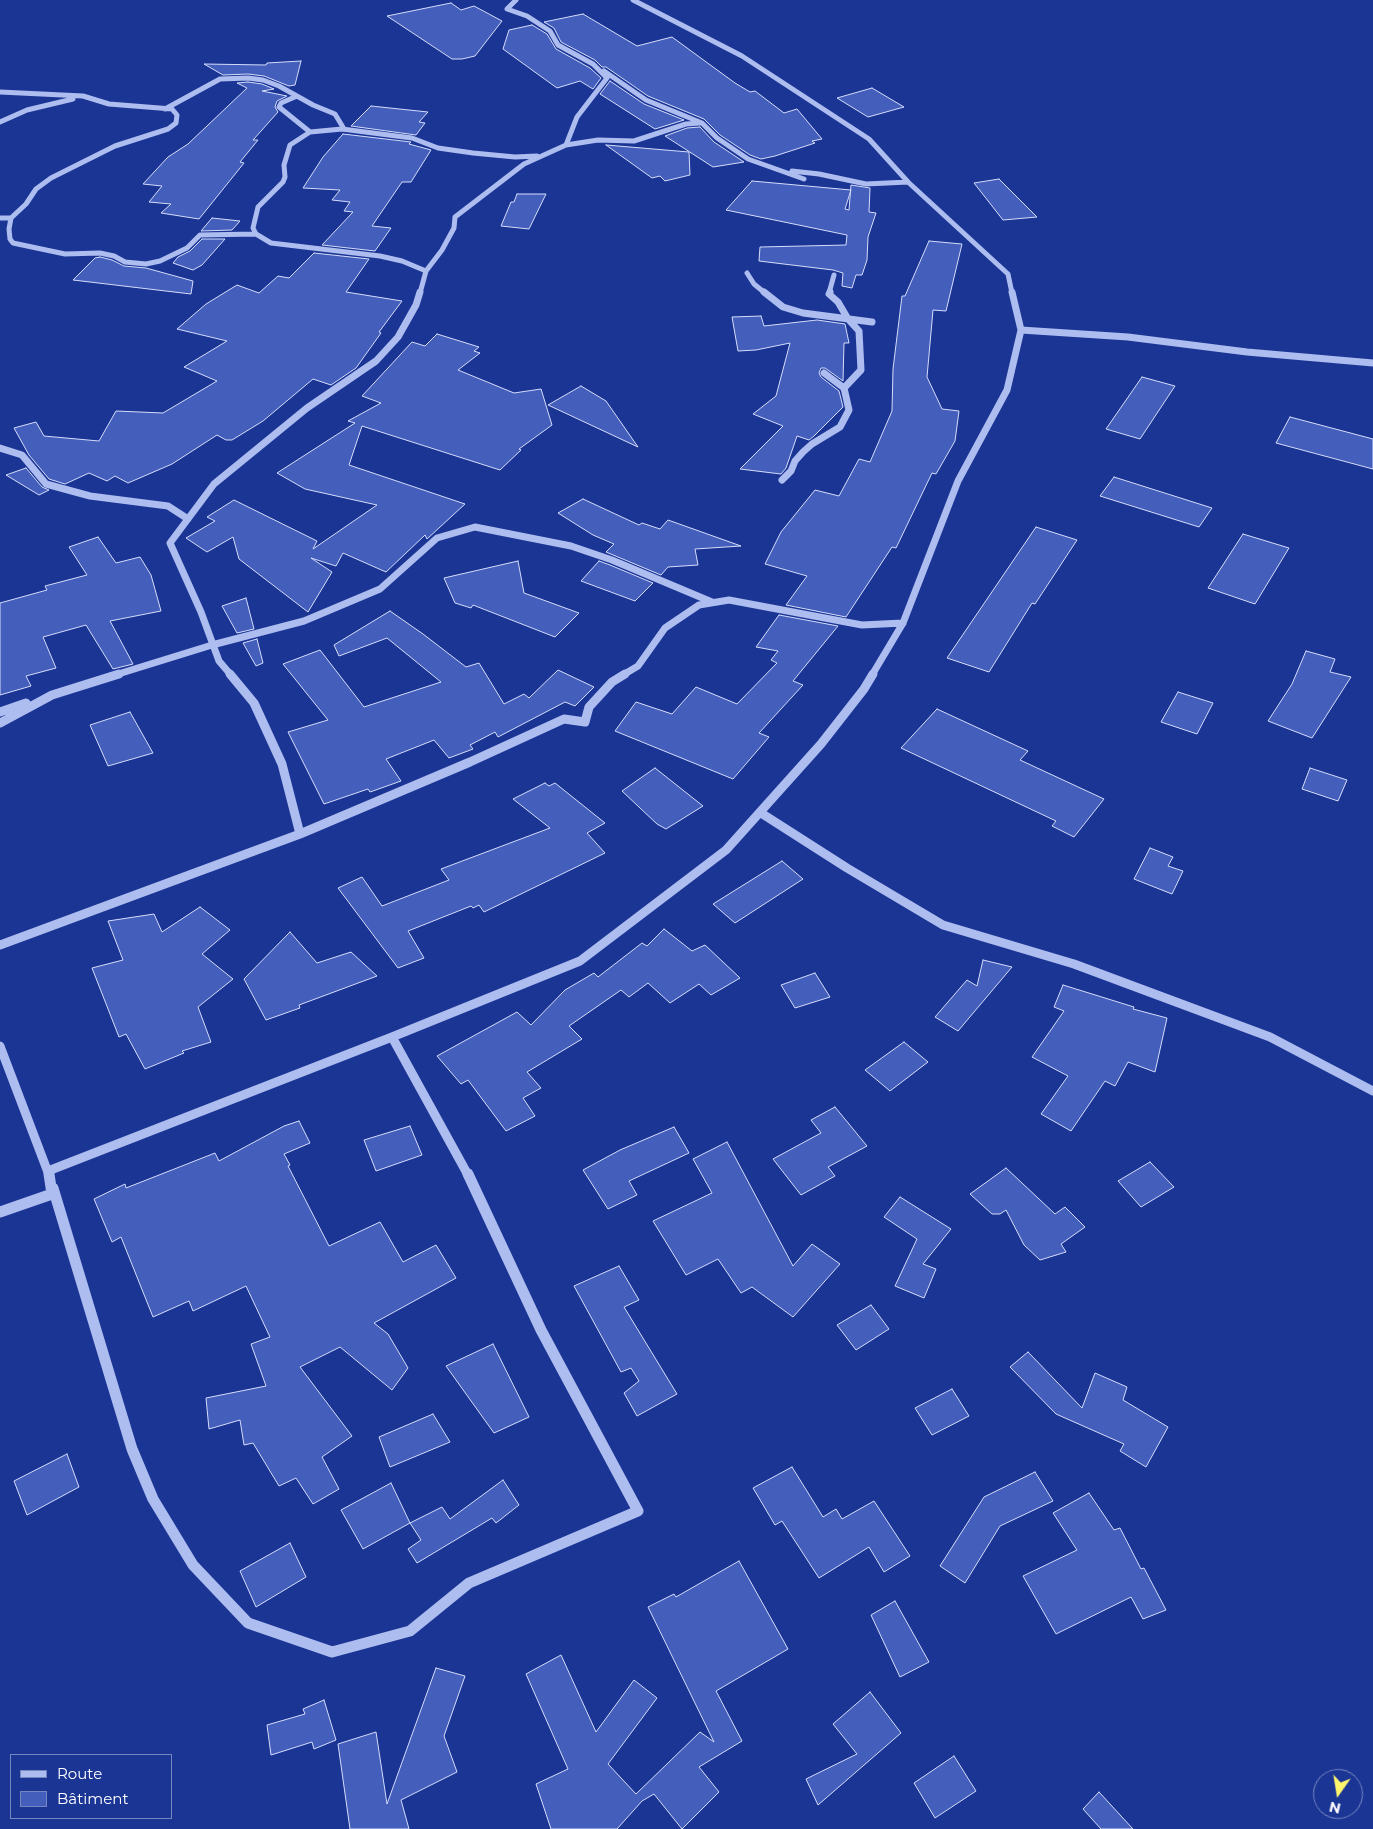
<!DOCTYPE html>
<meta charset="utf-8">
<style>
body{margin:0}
#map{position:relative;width:1373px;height:1829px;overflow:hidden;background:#1b3595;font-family:Montserrat,sans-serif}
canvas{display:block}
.legend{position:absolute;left:10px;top:1754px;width:162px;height:65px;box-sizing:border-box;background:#1b3595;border:1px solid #7686bf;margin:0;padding:6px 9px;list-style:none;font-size:15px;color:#fff}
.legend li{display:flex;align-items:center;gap:10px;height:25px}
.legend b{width:25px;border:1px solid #7686bf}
.north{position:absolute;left:1313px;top:1769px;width:50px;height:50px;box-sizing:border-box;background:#1b3595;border:1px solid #7686bf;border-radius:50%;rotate:193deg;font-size:14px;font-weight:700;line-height:20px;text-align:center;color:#fff}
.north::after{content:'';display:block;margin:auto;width:18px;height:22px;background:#fff66c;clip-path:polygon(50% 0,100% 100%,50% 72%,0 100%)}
</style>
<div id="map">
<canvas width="1373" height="1829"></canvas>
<ul class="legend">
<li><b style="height:6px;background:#aebdef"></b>Route</li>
<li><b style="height:14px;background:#445ebc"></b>Bâtiment</li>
</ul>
<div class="north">N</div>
</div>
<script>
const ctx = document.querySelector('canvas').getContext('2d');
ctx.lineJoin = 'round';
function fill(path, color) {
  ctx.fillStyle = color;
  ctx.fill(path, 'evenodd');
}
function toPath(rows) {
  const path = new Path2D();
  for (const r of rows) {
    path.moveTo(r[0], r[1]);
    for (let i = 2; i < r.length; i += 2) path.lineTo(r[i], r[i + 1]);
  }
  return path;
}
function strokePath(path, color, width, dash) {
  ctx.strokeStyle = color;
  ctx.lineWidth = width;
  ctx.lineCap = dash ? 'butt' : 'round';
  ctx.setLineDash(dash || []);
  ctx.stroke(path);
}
const building = toPath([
 [451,3,461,10,474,6,502,21,475,56,462,59,452,59,387,16,451,3],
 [583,14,637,46,672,37,735,83,750,92,755,91,784,113,797,109,822,139,812,141,815,143,775,156,761,159,750,155,720,135,704,119,648,96,606,67,602,67,595,60,561,42,554,28,544,22,583,14],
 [532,25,547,34,556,49,590,68,601,78,593,89,580,81,557,88,503,49,509,30,532,25],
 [301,61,295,85,289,86,264,76,248,74,223,75,204,64,266,65,267,63,301,61],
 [610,81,644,104,684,120,655,129,600,94,610,81],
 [248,82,262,84,274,89,262,91,287,96,277,101,275,107,278,112,253,140,258,140,240,162,244,163,199,219,161,213,171,204,149,202,162,186,143,184,168,157,188,144,247,88,237,83,248,82],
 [872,88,904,107,868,117,837,98,872,88],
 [371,106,428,112,419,122,425,123,416,135,351,126,371,106],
 [700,127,714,142,744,162,713,167,665,136,687,128,700,127],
 [343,134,411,142,409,144,431,150,411,182,402,182,372,226,391,228,375,251,322,245,353,212,344,211,350,202,332,200,340,190,303,188,323,157,343,134],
 [606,145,689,152,690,175,665,181,660,176,652,178,606,145],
 [999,179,1037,217,1003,220,974,183,999,179],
 [752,181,851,190,845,209,849,210,851,185,870,188,869,212,876,213,868,237,867,260,862,275,856,275,852,288,842,286,843,273,833,270,759,261,760,247,846,245,847,235,726,210,752,181],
 [517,194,546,194,529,229,501,226,511,202,514,202,517,194],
 [212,218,240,221,232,230,201,231,212,218],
 [202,239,225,239,202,265,193,270,173,263,178,257,190,251,202,239],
 [929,241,962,244,946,311,933,310,927,377,942,409,959,411,955,441,936,474,932,473,896,548,892,547,846,617,786,605,807,576,765,564,781,532,815,490,839,496,859,459,870,462,892,411,893,369,902,296,905,296,929,241],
 [314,253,369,259,346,292,402,301,379,332,381,333,356,368,331,385,313,379,263,421,232,440,226,440,217,435,172,464,128,483,115,476,107,481,89,473,65,484,49,479,29,455,14,428,36,422,44,436,99,441,116,411,163,413,217,381,184,367,227,341,177,329,206,304,237,285,259,293,278,276,289,278,314,253],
 [100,257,112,260,124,266,146,268,193,281,191,294,73,280,95,258,100,257],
 [761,316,764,326,817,320,845,324,849,343,844,343,843,381,825,368,821,368,819,373,821,377,839,391,843,407,814,436,809,440,797,436,786,468,781,474,740,469,783,426,753,414,776,396,790,343,756,350,738,351,732,317,761,316],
 [437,334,479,347,474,351,480,353,458,370,514,393,541,389,552,425,519,449,521,450,500,470,362,426,349,465,465,504,427,539,425,535,386,572,343,553,336,566,311,558,332,572,308,612,239,559,233,537,207,552,186,538,215,521,207,517,234,500,317,541,313,549,377,505,305,489,277,473,355,423,348,421,381,403,362,396,412,342,425,346,437,334],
 [1142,377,1175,386,1140,439,1106,429,1142,377],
 [581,386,606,401,638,447,548,405,581,386],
 [1290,417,1373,439,1373,469,1276,443,1290,417],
 [26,468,42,487,49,490,39,495,6,475,26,468],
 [1114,477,1212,508,1199,527,1100,496,1114,477],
 [583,499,639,525,642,523,660,529,668,520,741,546,695,549,698,565,668,567,661,575,606,552,614,544,593,535,558,513,583,499],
 [1036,527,1077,540,1035,604,1032,603,989,672,947,658,1036,527],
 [1243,534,1289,548,1255,604,1208,588,1243,534],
 [98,537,116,563,140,557,151,575,161,611,110,621,133,664,113,669,86,625,43,637,56,668,26,676,31,686,0,695,0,603,47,590,45,586,87,575,69,547,98,537],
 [518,561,524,593,579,613,555,637,473,605,471,608,455,603,444,578,518,561],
 [599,561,610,565,653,583,635,601,581,581,599,561],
 [246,598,254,629,237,633,222,606,246,598],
 [390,611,423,634,466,667,479,663,504,704,524,694,529,698,558,670,594,687,575,706,565,702,498,737,495,732,470,745,473,749,449,758,434,740,386,759,401,781,370,792,368,789,324,804,288,732,328,720,283,664,320,650,364,707,441,682,387,638,339,656,334,645,390,611],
 [779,615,838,626,793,681,803,685,759,733,769,737,733,779,615,731,636,702,672,714,696,687,737,704,777,663,771,660,778,651,756,647,779,615],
 [257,639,263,663,256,666,243,643,257,639],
 [1306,651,1335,659,1330,672,1351,677,1312,738,1268,721,1292,684,1306,651],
 [1178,692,1213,703,1197,734,1161,722,1178,692],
 [937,709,1028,751,1020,760,1104,799,1074,837,1052,826,1056,821,901,748,937,709],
 [130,712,153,753,108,766,90,725,130,712],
 [655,768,703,806,666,829,657,824,622,791,655,768],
 [1310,768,1347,780,1338,801,1302,789,1310,768],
 [545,783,549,786,555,783,605,823,587,833,605,853,484,912,479,905,473,908,471,906,408,931,424,958,398,968,338,888,362,877,382,906,449,880,441,869,550,828,513,799,545,783],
 [1150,848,1173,857,1168,866,1183,871,1172,894,1134,879,1150,848],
 [782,861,803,879,735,923,713,904,782,861],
 [200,907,230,930,202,954,233,979,198,1007,211,1042,182,1051,184,1053,145,1069,126,1034,119,1037,92,968,123,960,108,921,154,914,162,932,200,907],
 [664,929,692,951,705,945,740,978,711,995,699,984,670,1003,648,983,629,997,621,990,569,1026,582,1039,527,1072,541,1088,523,1098,535,1116,506,1131,468,1080,461,1084,437,1056,517,1012,531,1025,565,990,594,973,598,977,642,943,647,946,664,929],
 [290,932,317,963,351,952,377,976,299,1005,300,1008,266,1020,244,979,290,932],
 [983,960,1012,967,958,1031,935,1017,967,980,977,986,983,960],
 [815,973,830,997,795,1008,781,985,815,973],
 [1063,985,1134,1007,1133,1009,1167,1018,1155,1072,1128,1062,1115,1086,1105,1081,1071,1131,1041,1114,1068,1076,1032,1057,1064,1011,1054,1007,1063,985],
 [904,1042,928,1062,890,1091,865,1070,904,1042],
 [835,1107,867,1146,828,1167,835,1176,801,1195,773,1159,821,1133,811,1120,835,1107],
 [299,1121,310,1143,284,1154,290,1165,288,1166,329,1246,380,1222,403,1262,436,1245,456,1278,374,1323,388,1334,408,1368,392,1390,340,1347,300,1367,352,1436,322,1457,339,1489,313,1504,296,1478,279,1486,253,1443,244,1445,240,1420,209,1429,206,1398,266,1386,251,1344,270,1337,246,1286,193,1311,189,1301,153,1317,121,1237,112,1242,94,1199,125,1184,126,1188,215,1153,219,1161,284,1126,299,1121],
 [410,1126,422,1155,376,1171,364,1140,410,1126],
 [674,1127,689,1153,629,1181,637,1195,608,1209,583,1170,620,1150,674,1127],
 [727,1142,793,1266,812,1244,840,1264,793,1317,752,1287,741,1293,718,1259,686,1275,653,1221,712,1193,693,1159,727,1142],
 [1150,1162,1174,1187,1141,1207,1118,1181,1150,1162],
 [1006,1168,1055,1214,1065,1207,1085,1227,1061,1244,1066,1252,1040,1260,1024,1245,1006,1210,1000,1214,992,1214,970,1194,1006,1168],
 [900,1197,951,1229,923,1264,936,1269,924,1298,895,1286,917,1239,884,1217,900,1197],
 [619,1266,639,1300,624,1307,677,1394,637,1416,624,1393,639,1381,631,1368,621,1372,574,1286,619,1266],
 [871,1305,889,1329,856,1350,837,1325,871,1305],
 [493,1344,529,1417,494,1433,446,1366,493,1344],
 [1028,1352,1082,1408,1095,1373,1127,1387,1123,1400,1168,1427,1146,1467,1120,1451,1124,1444,1056,1414,1010,1367,1028,1352],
 [952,1389,969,1416,932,1435,915,1408,952,1389],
 [433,1414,450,1442,390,1467,379,1437,433,1414],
 [67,1454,79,1487,27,1515,14,1481,67,1454],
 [792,1467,823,1517,836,1509,842,1519,874,1501,910,1556,884,1572,869,1547,819,1578,782,1521,775,1525,753,1488,792,1467],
 [1035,1472,1053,1501,1000,1526,965,1583,940,1566,984,1497,1035,1472],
 [503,1480,519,1505,496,1523,492,1518,417,1563,408,1549,421,1540,410,1523,442,1507,450,1519,503,1480],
 [391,1483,410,1523,363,1549,341,1510,391,1483],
 [1089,1493,1114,1530,1120,1528,1141,1569,1144,1568,1166,1610,1143,1619,1131,1597,1056,1634,1023,1576,1077,1550,1053,1513,1089,1493],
 [290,1543,306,1577,256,1607,240,1571,290,1543],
 [739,1561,788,1649,716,1691,742,1741,699,1767,719,1792,682,1829,654,1794,642,1801,617,1829,551,1829,536,1784,568,1769,526,1674,561,1655,596,1732,634,1680,657,1698,608,1764,636,1794,700,1732,714,1742,648,1607,674,1594,676,1597,739,1561],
 [895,1601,929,1662,900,1677,871,1615,895,1601],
 [436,1668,465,1676,444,1736,457,1772,401,1800,409,1829,350,1829,338,1744,376,1732,387,1804,436,1668],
 [870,1692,901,1733,818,1805,806,1779,857,1754,833,1724,870,1692],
 [324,1700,336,1740,314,1749,312,1742,271,1755,267,1725,305,1714,303,1709,324,1700],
 [954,1756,976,1791,935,1818,914,1783,954,1756],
 [1099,1792,1133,1829,1101,1829,1083,1809,1099,1792]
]);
const minorFar3 = toPath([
 [633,0,742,56,869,139,908,182,1008,274,1012,293],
 [604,71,646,100,702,123,717,138,748,159,804,179],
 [0,92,83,96,109,104,172,109,177,115,176,123,168,129,115,146,51,178,36,189,26,204,11,218,9,229,10,239,13,243,65,254,100,253,114,256,125,262,146,264,160,261,187,248,200,235,256,234],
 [297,96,281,103,279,107,310,132],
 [165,109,220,79,248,78,263,80,279,86,313,105,335,114,344,129],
 [0,122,27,110,73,99],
 [566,145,598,140,634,141,686,124,700,123],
 [792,171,819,174,866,184,908,182],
 [0,218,11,218],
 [426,271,402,261,380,256,271,243,256,234,253,228,258,207,283,182,285,177,284,165,290,145,310,132,342,129,412,138,438,148,473,153,515,157,537,156],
 [747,273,754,284,765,293],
 [420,293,426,271,442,250,454,228,455,217,524,164,566,145,577,117,607,78,593,64,558,45,550,31,527,16,507,9,516,0],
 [829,293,834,275]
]);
const minorFar2 = toPath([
 [764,292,783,307,803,313,872,322],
 [1021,330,1128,337,1247,352,1373,363],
 [824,373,844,388,861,370,859,331,848,319,838,302,829,294,830,292],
 [0,448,22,455,46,484,90,496,168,506,188,519],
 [782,480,791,471,795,461,803,452,812,444,840,427,849,410,844,388],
 [115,675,212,645,304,621,380,589,437,538,475,527,571,546,612,560,712,602],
 [231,675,219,661,201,612,170,543,214,484,307,408,376,361,398,337,416,305,420,292],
 [623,675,638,666,665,628,699,605,729,600,862,625,903,623],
 [872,675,903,623,958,481,1007,390,1021,330,1012,292]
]);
const minorFar1 = toPath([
 [230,674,254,703,282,764,300,834],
 [0,712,26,703],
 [0,723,52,695,119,674],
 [761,813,847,868,943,925,1074,964,1270,1037,1373,1091],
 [0,945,300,834,470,762,564,719,585,722,589,707,612,682,625,674],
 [392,1037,468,1175],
 [0,1046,49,1175],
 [49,1175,48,1171,392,1037,580,961,726,850,821,744,864,689,873,674]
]);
const minor = toPath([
 [53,1188,132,1449,153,1499,193,1565,248,1623,332,1652,410,1631,469,1583,638,1511,541,1330,468,1174],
 [0,1212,52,1194,49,1174]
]);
fill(building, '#445ebc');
strokePath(building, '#d5ddfb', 1);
strokePath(minorFar3, '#aebdef', 5);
strokePath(minorFar2, '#aebdef', 7);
strokePath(minorFar1, '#aebdef', 9);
strokePath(minor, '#aebdef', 11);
</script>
